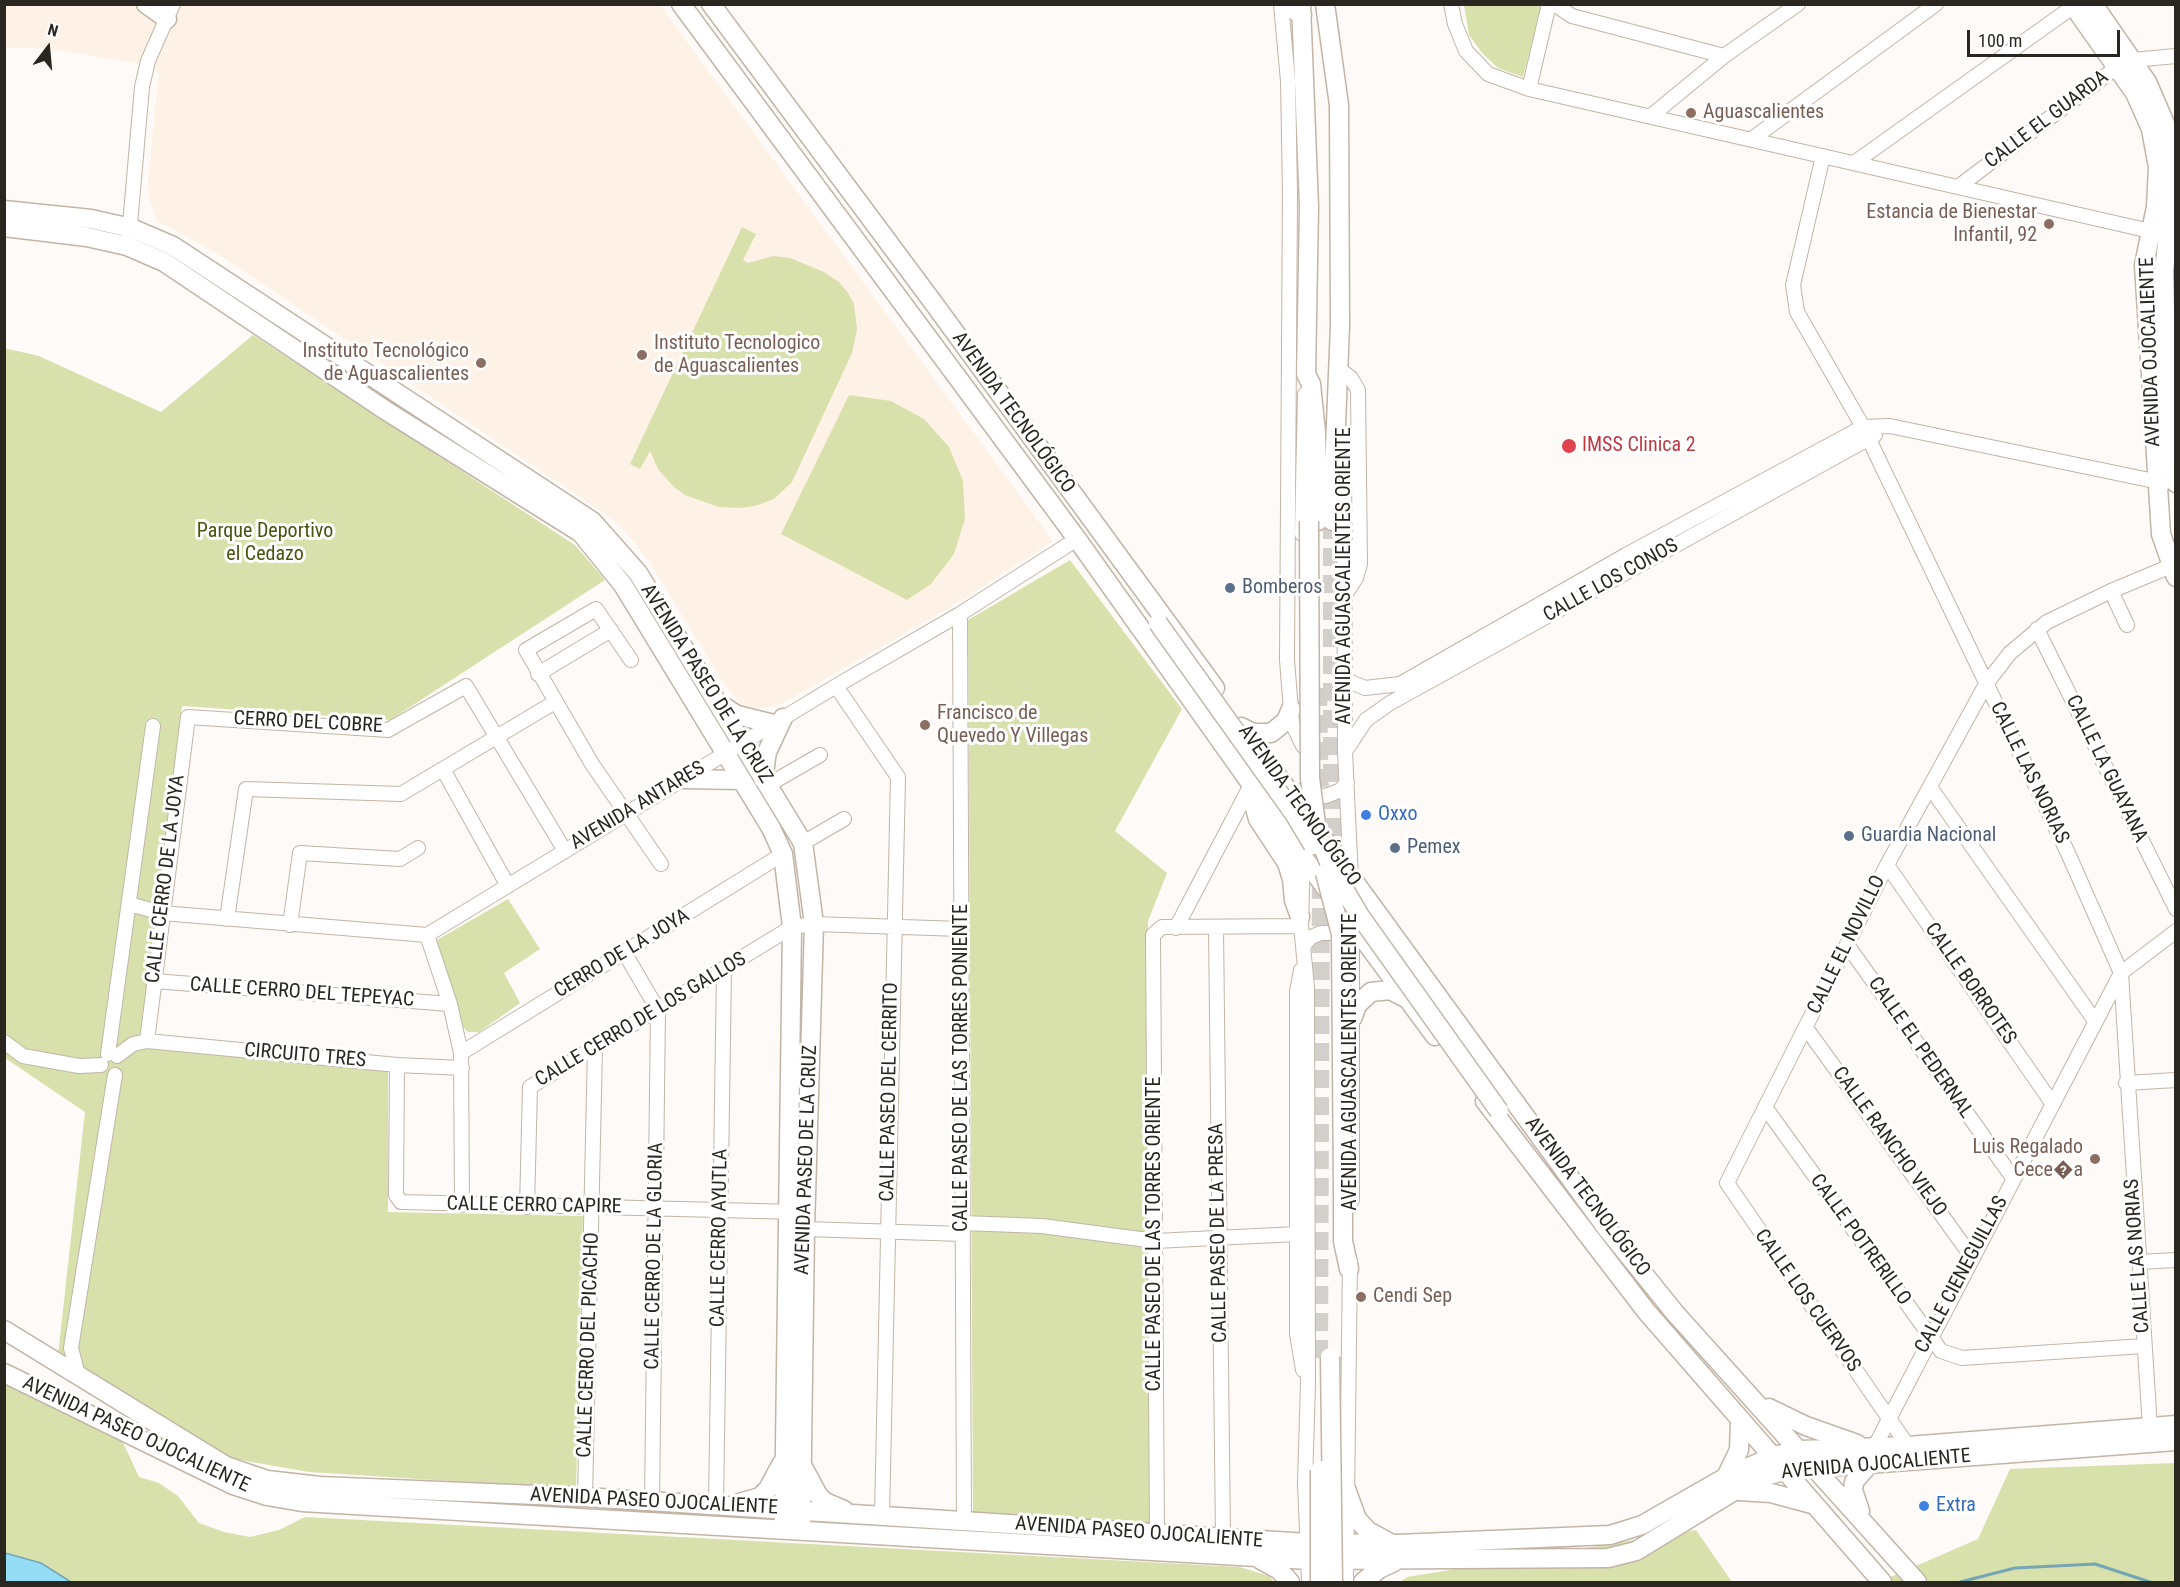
<!DOCTYPE html>
<meta charset="utf-8">
<style>
body{margin:0}
#map{position:relative;width:2180px;height:1587px;overflow:hidden;background:#fdfaf7;font-family:"Roboto Condensed",sans-serif}
canvas{display:block}
.frame{position:absolute;inset:0;border:6px solid #2a2620;pointer-events:none}
.north{position:absolute;left:18px;top:18px;width:60px;height:60px;-webkit-text-stroke:4px #fff;paint-order:stroke;rotate:16deg;font-size:16px;font-weight:700;line-height:24px;text-align:center;color:#2a2620}
.north::after{content:'';display:block;margin:auto;width:21px;height:27px;background:#2a2620;clip-path:polygon(50% 0,100% 100%,50% 72%,0 100%)}
.scale{position:absolute;left:1967px;top:30px;width:153px;height:27px;box-sizing:border-box;border:3px solid #2a2620;border-top:0;padding-left:8px;font-size:18px;line-height:21px;white-space:nowrap;color:#2a2620;-webkit-text-stroke:4px #fff;paint-order:stroke}
</style>
<div id="map">
<canvas width="2180" height="1587"></canvas>
<div class="frame"></div>
<div class="north">N</div>
<div class="scale">100 m</div>
</div>
<script>
const ctx = document.querySelector('canvas').getContext('2d');
ctx.lineJoin = 'round';
function fill(path, color) {
  ctx.fillStyle = color;
  ctx.fill(path, 'evenodd');
}
function toPath(rows) {
  const path = new Path2D();
  for (const r of rows) {
    path.moveTo(r[0], r[1]);
    for (let i = 2; i < r.length; i += 2) path.lineTo(r[i], r[i + 1]);
  }
  return path;
}
function strokePath(path, color, width, dash) {
  ctx.strokeStyle = color;
  ctx.lineWidth = width;
  ctx.lineCap = dash ? 'butt' : 'round';
  ctx.setLineDash(dash || []);
  ctx.stroke(path);
}
function write(font, color, halo, rows, align = 'center') {
  ctx.font = font + ' "Roboto Condensed",sans-serif';
  ctx.lineWidth = 6;
  ctx.setLineDash([]);
  ctx.textBaseline = 'middle';
  ctx.strokeStyle = halo;
  ctx.fillStyle = color;
  for (const [text, x, y, turn = 0] of rows) {
    ctx.save();
    ctx.translate(x, y);
    ctx.rotate((+turn || 0) * Math.PI / 180);
    ctx.textAlign = isNaN(turn) ? turn : align;
    if (halo) ctx.strokeText(text, 0, 0);
    ctx.fillText(text, 0, 0);
    ctx.restore();
  }
}
const built = toPath([
 [4,5,660,5,1053,541,952,606,781,704,756,709,742,705,724,684,651,564,622,528,605,514,260,282,216,253,156,220,149,197,148,181,159,72,135,63,53,49,5,47]
]);
const green = toPath([
 [1538,4,1541,8,1523,77,1498,68,1482,53,1469,35,1464,5],
 [742,227,756,234,743,260,748,263,773,256,790,258,824,272,839,282,848,293,854,304,857,329,852,353,792,482,774,499,755,506,739,508,719,507,685,495,674,487,658,469,650,451,640,469,630,464],
 [253,335,575,545,605,580,390,720,182,706,139,1048,388,1069,388,1212,583,1216,576,1489,309,1472,229,1458,58,1355,85,1112,5,1058,4,348,39,356,161,412],
 [849,395,891,401,924,419,949,447,963,481,965,519,954,554,931,584,907,600,781,534],
 [1070,560,1182,709,1115,831,1167,873,1148,921,1149,1524,973,1513,968,620],
 [508,899,540,949,504,973,520,1003,479,1032,468,1032,463,1027,437,940],
 [4,1382,120,1436,139,1477,159,1483,178,1496,199,1523,224,1532,250,1537,279,1530,305,1517,1240,1567,1269,1576,1274,1582,5,1582],
 [2175,1463,2175,1582,1879,1582,1978,1539,2010,1469],
 [1696,1530,1732,1582,1400,1582,1407,1577]
]);
const water = toPath([
 [5,1553,41,1563,71,1582,5,1582,5,1553]
]);
const stream = toPath([
 [1960,1582,2015,1568,2095,1564,2150,1582]
]);
const majorTunnel = toPath([
 [1332,521,1332,860],
 [1318,688,1320,807],
 [1319,1358,1321,874]
]);
const minor = toPath([
 [1281,4,1288,81,1290,193,1287,660,1292,723,1303,746],
 [1451,4,1455,24,1466,51,1488,74,1529,89,2159,233],
 [1554,4,1572,16,1724,56],
 [1529,89,1549,4],
 [1651,116,1724,56,1798,4],
 [1752,139,1936,4],
 [1823,156,1793,285,1797,312,1863,427,2067,851,2121,973,2150,1428],
 [1854,163,2074,6],
 [1958,187,2117,67,2133,60,2176,56],
 [129,236,142,87,148,61,173,4],
 [1343,372,1351,378,1358,390,1360,564,1356,578,1345,595],
 [1344,433,1345,752,1351,879],
 [1302,534,1305,394],
 [2111,591,2127,625],
 [960,614,964,1522],
 [2037,629,2176,909],
 [631,660,596,609,526,650,592,764,661,864],
 [538,674,611,630],
 [1346,680,1365,688,1400,684,1626,555,1863,427,1890,426,2164,483],
 [836,686,898,777,882,1516],
 [1346,750,1366,720,1390,703,1875,435],
 [444,771,508,886],
 [768,785,820,755],
 [1306,787,1316,795,1326,796,1341,790,1347,782],
 [1930,787,2095,1021],
 [803,843,844,819],
 [1303,853,1301,926,1307,987,1308,1383,1305,1483,1309,1582],
 [1887,865,2052,1103],
 [129,904,162,913,427,935,836,686,960,614,1077,539],
 [227,919,246,789,401,794,555,702],
 [290,925,300,853,400,859,418,848],
 [1176,928,1252,783],
 [1216,928,1223,1538],
 [427,935,450,1004,461,1053,462,1205],
 [1303,946,1311,937,1321,933,1333,933,1346,941],
 [1848,946,2013,1178],
 [624,952,658,1010,652,1502],
 [1301,970,1297,992,1297,1334,1303,1370],
 [154,981,450,1004],
 [1806,1028,1972,1257],
 [147,1041,188,717,388,730,466,686,565,851],
 [4,1042,23,1056,79,1066,101,1065],
 [461,1053,783,854],
 [108,1054,153,726],
 [117,1056,133,1044,147,1041,397,1065,462,1068],
 [397,1065,396,1195,401,1202,798,1212],
 [2126,1083,2176,1080],
 [1765,1107,1941,1351,1962,1358,2144,1346],
 [1352,1200,1352,922],
 [527,1207,530,1087,792,927,814,924,961,929],
 [963,1223,1042,1226,1155,1241,1297,1234],
 [805,1229,963,1234],
 [2138,1262,2176,1260],
 [78,1375,71,1348,115,1075],
 [1908,1446,1727,1183,1887,865,1986,684,2010,653,2047,622,2111,591,2171,566],
 [1874,1448,2121,973,2176,931],
 [585,1497,595,1048],
 [716,1506,724,970],
 [1157,1534,1153,935,1162,927,1301,926],
 [1346,1582,1350,1261]
]);
const major = toPath([
 [146,4,167,19],
 [681,4,1077,539,1303,857,1435,1036],
 [711,4,932,301,1215,688],
 [1284,4,1302,15],
 [1301,4,1309,207,1306,374,1311,384,1316,433,1318,521],
 [1325,4,1339,105,1340,326,1332,521],
 [2072,4,2135,93,2151,129,2158,167,2156,207,2144,265,2161,534,2176,577],
 [2093,4,2147,82,2170,135,2173,151,2174,183,2164,271,2166,348,2176,483],
 [4,210,91,219,131,228,173,246,592,521,638,573,803,843,814,924,805,1229,801,1523],
 [4,227,87,237,127,246,164,262,385,410,581,533,623,585,771,828,783,854,792,927,784,1520],
 [718,703,737,715,774,724],
 [1241,727,1253,733,1271,733,1286,721,1291,709],
 [1260,752,1605,1226,1675,1313,1917,1582],
 [683,779,741,780],
 [763,779,767,752,783,718],
 [1255,788,1253,801,1258,819,1287,863,1292,879,1294,900,1300,917],
 [1353,1017,1357,1005,1371,992,1390,990,1406,998],
 [1485,1101,1646,1311,1882,1582],
 [1343,1190,1343,1241,1349,1269],
 [4,1330,226,1466,267,1480,320,1486,585,1497,1308,1543,1398,1544,1610,1535,1642,1525,1726,1477,1774,1456,1800,1450,1908,1446,2176,1425],
 [4,1373,233,1485,267,1496,302,1502,1309,1560,1608,1558,1636,1551,1734,1491,1762,1477,1787,1470,2176,1441],
 [1769,1408,1806,1426,1857,1444],
 [803,1467,818,1495,825,1502,844,1510],
 [1726,1477,1739,1450,1740,1421],
 [1345,1486,1357,1519,1368,1531,1390,1543],
 [1739,1491,1771,1493,1812,1504],
 [739,1503,760,1497,768,1489,782,1463],
 [1860,1511,1853,1490,1854,1482,1871,1462],
 [1261,1560,1279,1570,1290,1582],
 [1363,1582,1379,1569,1394,1562]
]);
const majorBridge = toPath([
 [1309,521,1310,778,1317,832,1330,865,1360,916,1499,1111],
 [1158,623,1295,815,1313,845],
 [1325,873,1341,934,1343,1190],
 [1330,1357,1333,1582],
 [1320,1470,1320,1582]
]);
const markers = [
 [1691,113,6,"#8d6e63"],
 [2049,224,6,"#8d6e63"],
 [642,355,6,"#8d6e63"],
 [481,363,6,"#8d6e63"],
 [1569,446,8,"#e0444e"],
 [1230,588,6,"#5c6f8a"],
 [925,725,6,"#8d6e63"],
 [1366,815,6,"#3f7fe0"],
 [1849,836,6,"#5c6f8a"],
 [1395,848,6,"#5c6f8a"],
 [2095,1159,6,"#8d6e63"],
 [1361,1297,6,"#8d6e63"],
 [1924,1506,6,"#3f7fe0"]
];
const educationNames = [
 ["Aguascalientes",1703,113],
 ["Estancia de Bienestar",2037,213,"right"],
 ["Infantil, 92",2037,236,"right"],
 ["Instituto Tecnologico",654,344],
 ["de Aguascalientes",654,367],
 ["Instituto Tecnológico",469,352,"right"],
 ["de Aguascalientes",469,375,"right"],
 ["Francisco de",937,714],
 ["Quevedo Y Villegas",937,737],
 ["Luis Regalado",2083,1148,"right"],
 ["Cece�a",2083,1171,"right"],
 ["Cendi Sep",1373,1297]
];
const streetNames = [
 ["CALLE EL GUARDA",2047,120,-37],
 ["AVENIDA OJOCALIENTE",2151,352,-92],
 ["AVENIDA TECNOLÓGICO",1013,413,54],
 ["AVENIDA AGUASCALIENTES ORIENTE",1345,576,-90],
 ["CALLE LOS CONOS",1611,581,-29],
 ["AVENIDA PASEO DE LA CRUZ",706,684,58],
 ["CERRO DEL COBRE",308,723,3],
 ["CALLE LA GUAYANA",2106,769,64],
 ["CALLE LAS NORIAS",2029,773,64],
 ["AVENIDA ANTARES",638,806,-31],
 ["AVENIDA TECNOLÓGICO",1299,806,54],
 ["CALLE CERRO DE LA JOYA",166,879,-83],
 ["CALLE EL NOVILLO",1847,945,-64],
 ["CERRO DE LA JOYA",622,954,-31],
 ["CALLE BORROTES",1970,984,55],
 ["CALLE CERRO DEL TEPEYAC",302,993,4],
 ["CALLE CERRO DE LOS GALLOS",641,1020,-31],
 ["CALLE EL PEDERNAL",1920,1048,55],
 ["CIRCUITO TRES",305,1056,5],
 ["AVENIDA AGUASCALIENTES ORIENTE",1351,1062,-90],
 ["CALLE PASEO DE LAS TORRES PONIENTE",962,1068,-90],
 ["CALLE PASEO DEL CERRITO",890,1092,-89],
 ["CALLE RANCHO VIEJO",1889,1142,54],
 ["AVENIDA PASEO DE LA CRUZ",807,1160,-88],
 ["AVENIDA TECNOLÓGICO",1587,1197,53],
 ["CALLE CERRO CAPIRE",534,1206,1],
 ["CALLE PASEO DE LA PRESA",1219,1233,-91],
 ["CALLE PASEO DE LAS TORRES ORIENTE",1155,1234,-90],
 ["CALLE CERRO AYUTLA",720,1238,-89],
 ["CALLE POTRERILLO",1860,1240,54],
 ["CALLE CERRO DE LA GLORIA",655,1256,-89],
 ["CALLE LAS NORIAS",2138,1256,-94],
 ["CALLE CIENEGUILLAS",1962,1275,-62],
 ["CALLE LOS CUERVOS",1807,1301,55],
 ["CALLE CERRO DEL PICACHO",589,1345,-88],
 ["AVENIDA PASEO OJOCALIENTE",136,1435,25],
 ["AVENIDA OJOCALIENTE",1876,1465,-5],
 ["AVENIDA PASEO OJOCALIENTE",654,1502,3],
 ["AVENIDA PASEO OJOCALIENTE",1139,1533,4]
];
const healthNames = [
 ["IMSS Clinica 2",1582,446]
];
const parkNames = [
 ["Parque Deportivo",265,532],
 ["el Cedazo",265,555]
];
const serviceNames = [
 ["Bomberos",1242,588],
 ["Guardia Nacional",1861,836],
 ["Pemex",1407,848]
];
const shopNames = [
 ["Oxxo",1378,815],
 ["Extra",1936,1506]
];
fill(built, '#fdf2e5');
fill(green, '#d8e1ac');
fill(water, '#95ddf5');
strokePath(water, '#75a6b5', 1.5);
strokePath(stream, '#75a6b5', 3);
strokePath(majorTunnel, '#d3d0cc', 18, [18, 9]);
strokePath(minor, '#c2b5a7', 16);
strokePath(major, '#c2b5a7', 21);
strokePath(minor, '#fff', 14);
strokePath(major, '#fff', 18);
strokePath(majorBridge, '#c2b5a7', 21, []);
strokePath(majorBridge, '#fff', 18);
for (const [x, y, r, color] of markers) {
  const dot = new Path2D();
  dot.arc(x, y, r, 0, 2 * Math.PI);
  ctx.fillStyle = color;
  ctx.fill(dot);
  strokePath(dot, '#fff', 2);
}
write('20px', '#785e54', '#fff', educationNames, 'left');
write('20px', '#2a2620', '#fff', streetNames);
write('20px', '#be3a42', '#fff', healthNames, 'left');
write('20px', '#4a520f', '#fff', parkNames);
write('20px', '#4e5e75', '#fff', serviceNames, 'left');
write('20px', '#366cbe', '#fff', shopNames, 'left');
</script>
